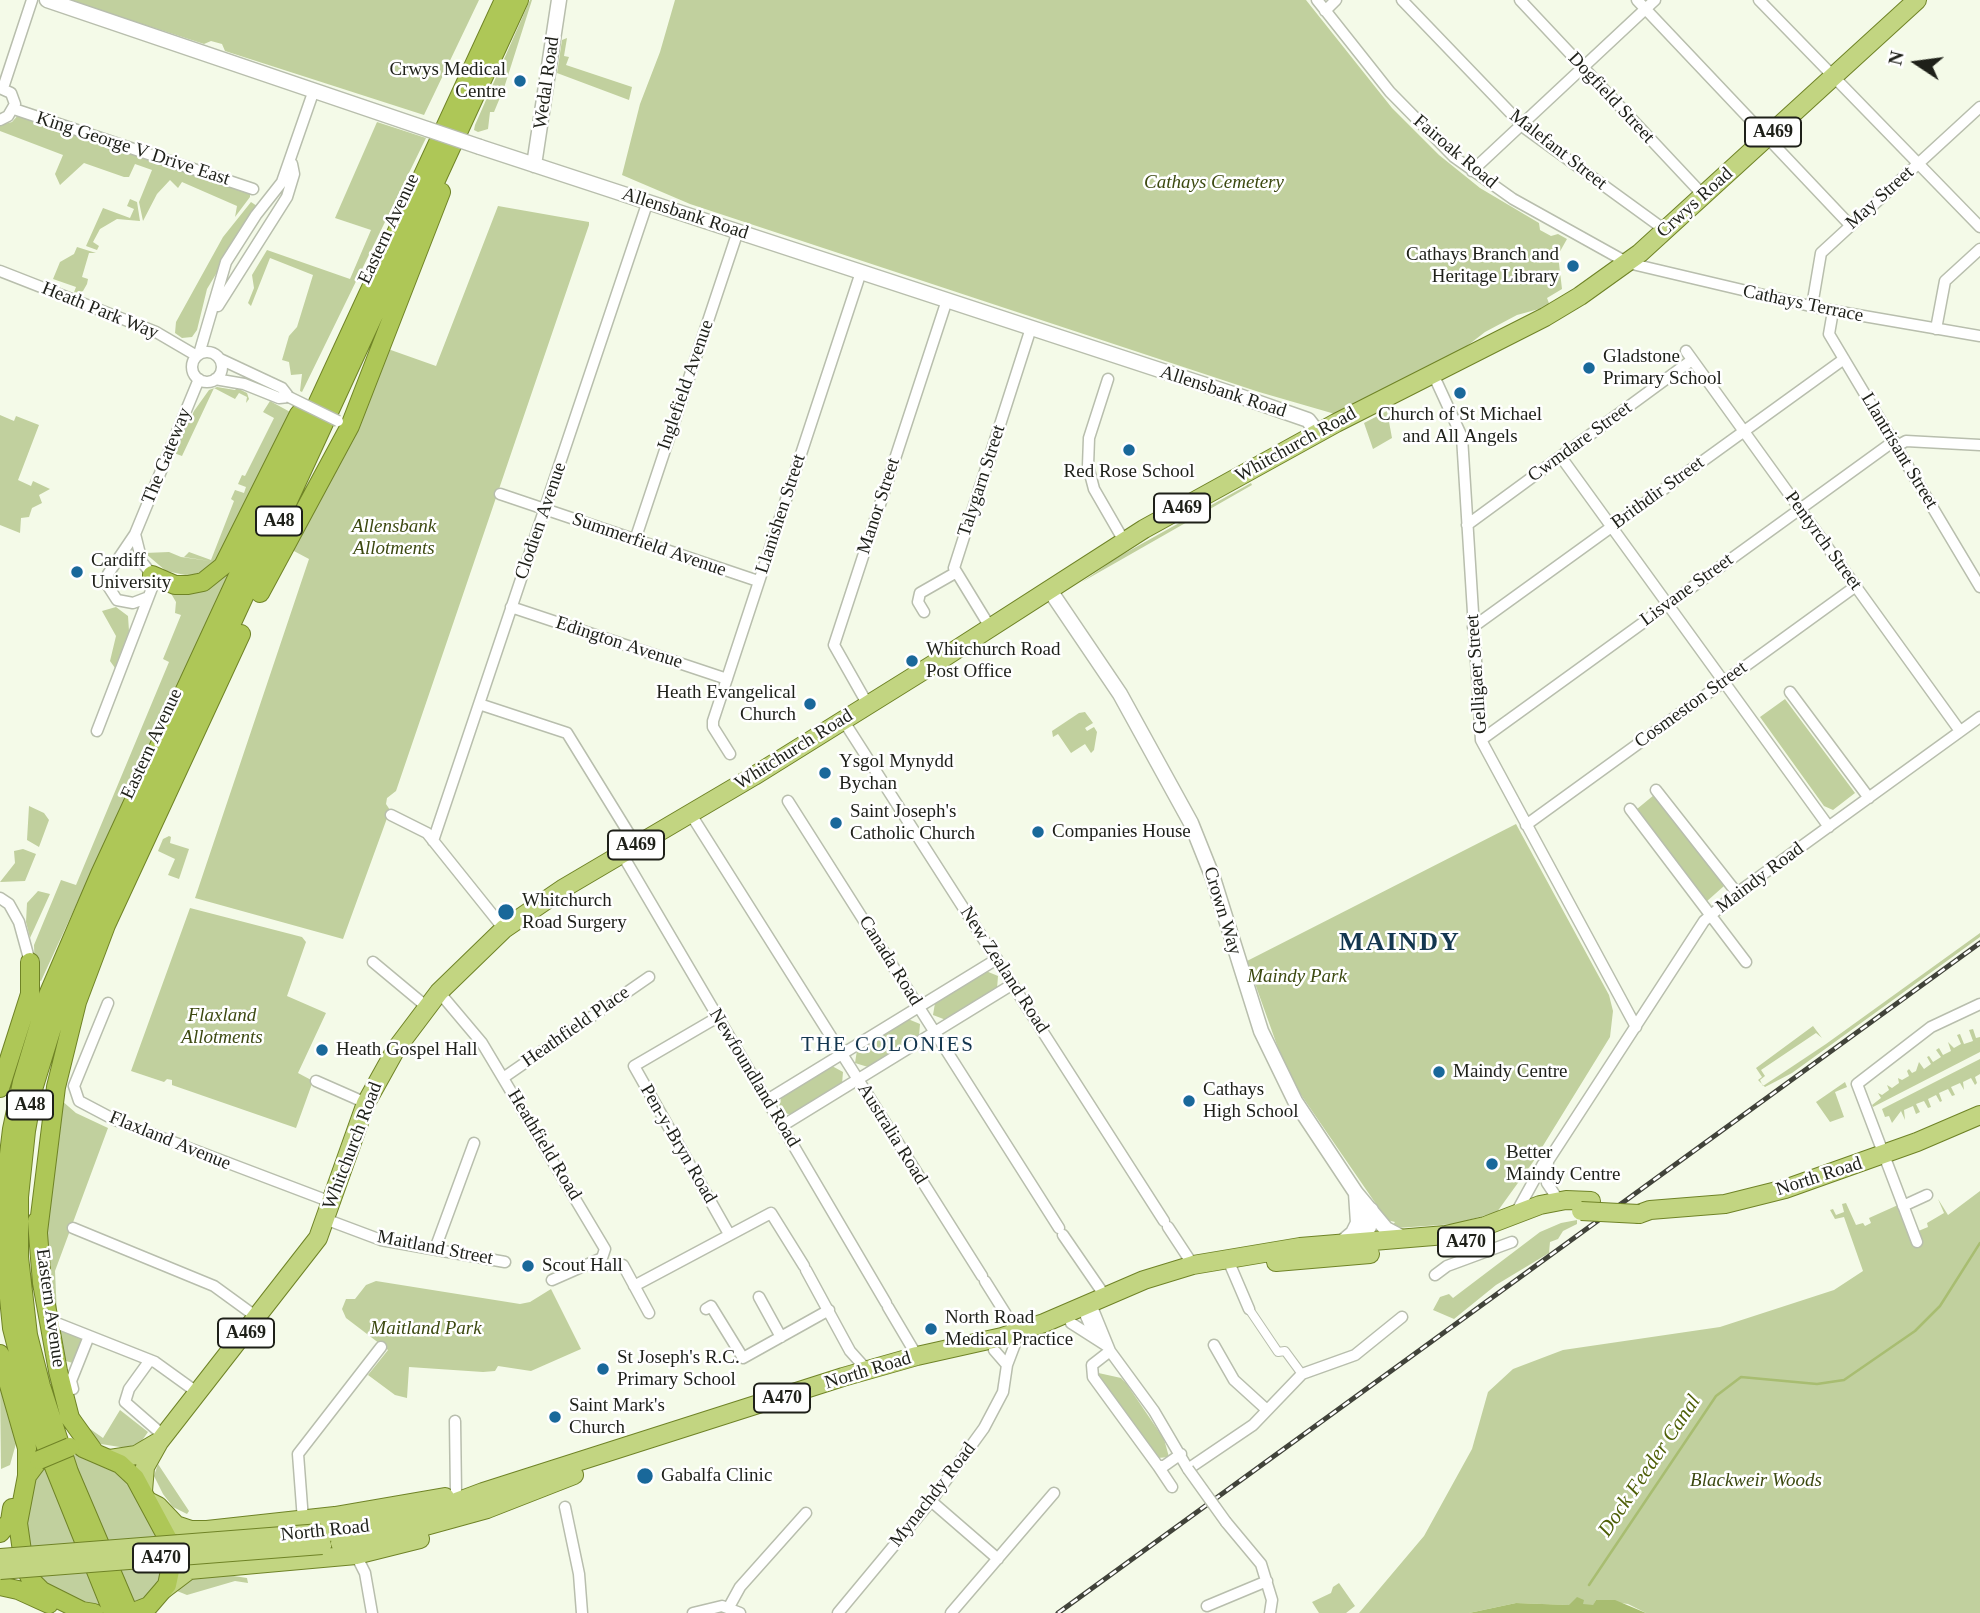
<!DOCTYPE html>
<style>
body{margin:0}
#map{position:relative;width:1980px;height:1613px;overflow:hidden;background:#f4fae8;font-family:Georgia,serif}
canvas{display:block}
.north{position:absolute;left:1882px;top:28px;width:70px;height:70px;-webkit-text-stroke:5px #fff;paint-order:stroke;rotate:283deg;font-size:19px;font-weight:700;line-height:28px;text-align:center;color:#1e2019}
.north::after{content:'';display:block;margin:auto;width:24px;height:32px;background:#1e2019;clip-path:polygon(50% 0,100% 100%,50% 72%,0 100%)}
</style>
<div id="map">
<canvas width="1980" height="1613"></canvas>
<div class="north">N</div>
</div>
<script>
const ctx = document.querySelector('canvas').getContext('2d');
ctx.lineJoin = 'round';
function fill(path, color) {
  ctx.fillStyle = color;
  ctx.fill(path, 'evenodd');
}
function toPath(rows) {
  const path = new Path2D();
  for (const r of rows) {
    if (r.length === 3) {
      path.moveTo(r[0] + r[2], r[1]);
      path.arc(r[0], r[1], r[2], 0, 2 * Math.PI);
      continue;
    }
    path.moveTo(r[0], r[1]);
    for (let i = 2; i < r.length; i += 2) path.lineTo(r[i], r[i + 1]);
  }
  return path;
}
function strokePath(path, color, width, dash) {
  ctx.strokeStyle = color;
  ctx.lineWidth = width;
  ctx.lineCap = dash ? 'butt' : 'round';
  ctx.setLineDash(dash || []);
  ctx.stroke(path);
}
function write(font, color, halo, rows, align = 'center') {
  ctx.font = font + ' Georgia,serif';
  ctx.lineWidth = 5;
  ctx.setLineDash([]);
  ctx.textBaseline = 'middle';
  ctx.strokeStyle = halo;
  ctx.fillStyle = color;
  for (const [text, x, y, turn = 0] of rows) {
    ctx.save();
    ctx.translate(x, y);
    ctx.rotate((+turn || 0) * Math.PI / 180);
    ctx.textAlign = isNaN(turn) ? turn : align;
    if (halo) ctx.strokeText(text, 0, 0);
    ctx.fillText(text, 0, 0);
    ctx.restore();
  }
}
const green = toPath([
 [68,0,479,0,424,115,225,51,222,44,211,41,204,44],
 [530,0,532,0,504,88,494,112,490,112,488,129,478,132,474,130,475,125],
 [675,0,1306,0,1392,108,1439,155,1480,188,1539,223,1540,230,1551,236,1558,234,1567,239,1558,255,1562,289,1547,298,1550,306,1517,315,1485,332,1463,349,1335,414,1259,392,690,204,622,175,640,104,660,52],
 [567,38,564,56,569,57,566,65,632,87,629,100,557,73,562,40],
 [19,114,250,193,250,197,235,217,237,206,182,182,178,188,170,180,157,194,143,221,139,202,152,170,135,164,129,177,124,177,84,163,60,185,55,174,63,155,0,131,0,125,12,122],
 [377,122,426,138,302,392,300,391,302,374,291,375,289,362,282,360,289,336,297,327,313,275,270,258,251,306,248,303,254,288,252,275,267,250,350,279,371,230,335,218],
 [130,199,137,202,140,221,117,219,100,229,93,242,99,246,97,250,86,246,103,208,130,218,134,209,127,206],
 [251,202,257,206,207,289,197,330,192,337,182,338,175,333,176,322,223,237],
 [498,206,589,222,589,225,396,791,387,798,386,804,390,810,343,939,195,898,309,559,292,550,353,441,388,349,436,366],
 [77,247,96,253,89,253,82,277,88,279,87,284,83,291,73,295,76,287,53,279,60,262,74,254],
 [217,387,235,390,237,388,247,393,249,399,246,403,247,397,239,393,235,399,214,388,182,456,174,453,194,411,209,390],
 [270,401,292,413,219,556,208,569,190,576,166,571,145,553,169,552,181,557,210,561,184,557,189,552,211,560,234,501,231,499,235,490,244,493,246,487,238,484,242,475,245,476,274,418,263,412],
 [1387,411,1392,438,1373,449,1364,423],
 [0,415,14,421,16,416,39,425,18,480,31,486,33,481,50,489,39,495,42,503,32,508,29,517,21,518,20,533,0,525],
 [1251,483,1252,485,1082,582,1118,557],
 [249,531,41,981,35,979,34,945,61,880,76,885,169,662,163,659,181,615,175,613,176,602,169,590,185,591],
 [116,607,128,616,129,631,115,668,110,661,116,636,102,611],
 [1785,699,1855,793,1833,810,1824,806,1760,717],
 [1085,712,1093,723,1085,728,1087,731,1094,727,1097,732,1094,750,1091,753,1085,744,1071,753,1058,734,1053,737,1052,731,1079,713],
 [1654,795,1724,886,1706,902,1637,809],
 [29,806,44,813,49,820,39,847,27,840],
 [1516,824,1609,995,1613,1011,1610,1037,1533,1162,1497,1212,1454,1224,1397,1228,1392,1226,1395,1222,1387,1220,1297,1089,1278,1048,1247,961],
 [169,836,171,837,170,843,189,849,179,879,168,875,175,859,158,851,163,839],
 [23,849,36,854,25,881,0,882,15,863,14,851],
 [38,891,50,894,30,938,26,922,27,903],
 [190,908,302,937,306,942,287,996,326,1013,298,1073,313,1081,296,1128,172,1085,172,1080,167,1079,164,1082,131,1071],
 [1980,933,1980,937,1792,1073,1765,1087,1758,1080,1762,1077,1756,1068,1813,1026,1822,1038,1816,1033,1761,1070,1765,1076,1760,1080,1763,1086,1826,1044],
 [986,971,998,976,997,989,946,1020,933,1015,935,1003],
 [85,1003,61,1100,76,1113,108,1128,55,1271,57,1315,60,1330,85,1341,76,1364,66,1361,64,1365,74,1404,86,1426,103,1438,120,1410,148,1432,141,1442,126,1448,101,1444,78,1419,55,1326,49,1284,46,1231,53,1147,63,1083],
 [908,1019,920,1024,919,1036,868,1067,855,1063,857,1050],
 [1973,1029,1976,1038,1980,1037,1980,1052,1873,1107,1872,1105,1881,1098,1878,1093,1882,1095,1889,1090,1887,1085,1892,1088,1899,1083,1898,1078,1902,1080,1909,1076,1907,1071,1909,1069,1912,1073,1916,1071,1919,1062,1924,1069,1931,1064,1927,1057,1929,1056,1933,1062,1941,1057,1936,1050,1939,1048,1943,1055,1951,1051,1948,1042,1954,1048,1961,1044,1957,1035,1960,1034,1964,1044,1973,1041,1969,1030],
 [1980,1059,1980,1074,1975,1077,1977,1083,1975,1085,1971,1078,1963,1082,1964,1090,1960,1083,1951,1087,1955,1095,1952,1096,1948,1089,1939,1093,1942,1101,1940,1102,1936,1095,1928,1099,1931,1107,1928,1108,1924,1101,1916,1104,1920,1112,1916,1114,1913,1106,1904,1110,1905,1120,1901,1111,1892,1123,1889,1116,1885,1117,1882,1109],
 [832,1066,843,1072,842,1084,792,1115,778,1111,782,1095],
 [1845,1082,1847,1087,1835,1092,1844,1117,1830,1122,1816,1102],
 [1980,1191,1980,1613,1646,1613,1628,1604,1596,1600,1593,1606,1516,1603,1469,1613,1359,1613,1424,1536,1472,1449,1488,1392,1513,1369,1563,1350,1720,1327,1834,1290,1863,1271,1844,1217,1835,1219,1830,1210,1833,1209,1836,1215,1844,1212,1842,1204,1846,1203,1856,1225,1863,1223,1865,1226,1871,1223,1869,1218,1898,1205,1916,1247,1922,1243,1916,1232,1928,1227,1927,1223,1944,1213,1938,1199,1948,1215],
 [1577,1220,1577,1224,1563,1231,1558,1239,1550,1242,1549,1253,1496,1285,1454,1319,1433,1310,1440,1297,1449,1294,1453,1298,1540,1232,1561,1223],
 [376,1281,520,1304,530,1302,551,1289,581,1349,531,1371,498,1366,495,1371,483,1372,409,1367,407,1398,395,1395,368,1375,388,1350,346,1318,342,1309,346,1299,355,1299,366,1285],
 [1094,1372,1121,1378,1126,1383,1164,1439,1169,1457,1158,1458],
 [0,1384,17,1440,10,1465,1,1469],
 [79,1453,117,1472,129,1483,161,1538,106,1543,71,1455],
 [158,1464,189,1511,187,1514,173,1507,163,1494,154,1476],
 [44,1465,77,1545,25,1549,24,1531,30,1486],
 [166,1564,162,1580,144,1599,131,1602,115,1568],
 [86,1570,102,1605,90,1605,49,1588,35,1574],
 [214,1573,247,1578,248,1583,235,1581,187,1595,177,1591,184,1580],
 [1339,1583,1355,1606,1346,1613,1319,1613,1312,1602,1331,1593,1333,1587]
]);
const water = toPath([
 [1577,1597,1584,1600,1583,1604,1593,1605,1596,1600,1615,1600,1646,1613,1469,1613,1516,1603,1569,1605]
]);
const stream = toPath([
 [1589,1585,1716,1396,1741,1377,1817,1384,1844,1380,1915,1331,1940,1306,1980,1243]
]);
const pedestrian = toPath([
 [1249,1309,1278,1352,1285,1351,1299,1370]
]);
const minor = toPath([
 [1317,0,1390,92,1454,157,1513,199,1628,263,1823,309,1980,336],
 [1402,0,1526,129,1665,230],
 [1520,0,1703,195],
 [1637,0,1850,225],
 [1759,0,1980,227],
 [1325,11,1336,0],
 [0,88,11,93,15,104,8,116,0,120],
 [3,88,32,0],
 [14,109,253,189],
 [1472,171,1655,0],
 [0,271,156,332,197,356],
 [218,306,287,197,294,174,292,164],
 [1812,306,1821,253,1980,107],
 [1833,311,1829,334,1980,587],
 [1936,329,1945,281,1980,249],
 [1686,351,1960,731],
 [207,367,15],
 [199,354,226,262,256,215,282,182,314,90],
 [220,359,282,388,289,397],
 [1433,374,1462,437,1481,740,1636,1027],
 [215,379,244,384,279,398,289,397],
 [1108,379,1089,438,1088,466,1094,489,1124,541],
 [1897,446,1906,441,1980,445],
 [1561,457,1829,827],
 [500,494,758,581],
 [1467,525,1692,360],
 [635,540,738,231],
 [146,598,133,603,117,600,108,586,108,574,135,534,199,379],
 [511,607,727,679],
 [924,612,918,602,920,593,955,573],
 [990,627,954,568,1031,328],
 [1473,627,1844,359],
 [1790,692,1869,798],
 [479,704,567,733,636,845],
 [868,705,834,645,947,300],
 [843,720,1164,1221],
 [97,731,152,588,152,575,142,562,135,534],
 [1481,740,1894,441],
 [730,754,713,727,713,721,861,272],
 [1656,790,1737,893],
 [788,801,1059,1228],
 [1630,809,1746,962],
 [690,813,982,1276],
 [391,815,427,833,504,929],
 [1526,825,1856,586],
 [433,841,648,201],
 [622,854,886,1303],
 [0,898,9,904,19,922,30,962],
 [373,962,427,1007],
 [439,992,482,1043,605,1249,602,1258,552,1280],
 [108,1003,74,1086,79,1101,115,1120,331,1202],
 [718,1017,634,1066,729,1234],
 [503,1078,649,977],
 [316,1081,366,1103],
 [767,1100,997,959],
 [782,1126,1013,984],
 [1548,1161,1547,1183,1559,1201],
 [1903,1206,1927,1195],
 [1516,1213,1543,1164,1548,1161,1704,921,1737,893,1980,717],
 [325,1219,381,1240,505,1262],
 [1168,1227,1193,1265],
 [73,1228,214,1286,258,1318],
 [1063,1235,1105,1296],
 [1478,1239,1481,1253],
 [1917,1242,1857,1084,1931,1027,1980,1004],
 [435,1249,474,1143],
 [623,1265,649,1313],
 [1231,1267,1249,1309],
 [806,1270,850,1351,867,1370],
 [1435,1275,1447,1266,1512,1242],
 [985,1281,1017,1332],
 [634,1286,771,1213,804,1266],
 [759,1297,781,1337],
 [1090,1302,1110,1351,1154,1411,1188,1469,1253,1425,1302,1374,1355,1355,1402,1317],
 [888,1307,917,1356],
 [1082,1307,1095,1337],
 [706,1309,711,1306,743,1358,829,1310],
 [1071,1323,1107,1346],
 [59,1324,155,1362,198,1393],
 [1214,1345,1234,1380,1267,1410],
 [994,1350,1007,1365],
 [1110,1351,1092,1365,1093,1377,1158,1466,1164,1466,1181,1454],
 [150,1360,129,1389,125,1402,164,1436],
 [73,1389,71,1381,89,1336],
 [455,1421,456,1494],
 [1158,1466,1172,1487],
 [931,1501,998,1559],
 [565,1507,579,1574,582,1613],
 [303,1520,298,1454,381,1347],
 [1226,1522,1261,1564,1272,1600,1270,1613],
 [356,1555,365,1573,372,1613],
 [1207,1606,1267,1581],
 [729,1607,740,1587,806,1513],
 [693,1613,722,1606,740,1613],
 [838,1613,931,1501,984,1428,1003,1392,1007,1365,1015,1344],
 [951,1613,1054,1493]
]);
const tertiary = toPath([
 [47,0,427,129],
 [480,147,1242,397,1308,420,1318,433],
 [534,165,559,0],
 [1049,589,1120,694,1191,823,1213,878,1261,1031,1295,1101,1356,1193,1386,1229,1403,1238],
 [1340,1244,1353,1233,1358,1223,1356,1193],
 [1358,1247,1369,1227,1371,1210]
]);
const primary = toPath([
 [1639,1214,1650,1210,1725,1204,1785,1189,1917,1142,1980,1115],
 [1276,1262,1370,1254],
 [110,1459,136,1455,158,1442],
 [143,1491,145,1467,159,1442,318,1238,366,1103,396,1049,439,992,504,929,564,888,754,776,937,662,1144,529,1336,423,1545,317,1580,296,1640,253,1917,0],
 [150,1502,158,1506,176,1525,191,1530,207,1530,335,1516,445,1497],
 [321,1533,387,1523,427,1513,483,1492,843,1377,917,1356,1002,1337,1044,1323,1144,1280,1193,1265,1300,1247,1446,1235,1485,1226,1540,1205,1566,1200,1591,1201],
 [340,1543,407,1531,487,1509,574,1475],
 [164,1589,189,1570,356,1555,420,1539]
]);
const trunk = toPath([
 [152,575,175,585,188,585,203,582,223,566,299,414],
 [260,593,350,426,441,192],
 [0,1088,30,994,30,962],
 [37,1221,42,1283,58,1371,70,1418,93,1450],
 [38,1232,56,1087,77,1002,106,925,241,634],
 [0,1354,27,1448,27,1476],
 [83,1448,120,1464,135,1478,170,1543,172,1561,167,1585,149,1606,131,1613],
 [39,1460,27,1476,18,1523,24,1565,31,1580,42,1591,82,1611,94,1613],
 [0,1533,10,1521,12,1508],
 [0,1586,18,1590,49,1604],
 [113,1613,36,1422,12,1328,6,1268,5,1188,12,1129,22,1082,48,995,100,874,504,0],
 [129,1613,69,1472,41,1386,28,1335,19,1257,19,1197,26,1131,34,1086,59,1005,93,924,519,0]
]);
const rail = toPath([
 [1058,1613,1980,943]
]);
const minorBridge = toPath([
 [289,397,338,421],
 [1188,1469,1226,1522]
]);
const tertiaryBridge = toPath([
 [427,129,480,147]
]);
const primaryBridge = toPath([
 [1581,1211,1639,1214],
 [0,1558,321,1533],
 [0,1570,322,1545]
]);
const trunkBridge = toPath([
 [39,1460,70,1447]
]);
const markers = [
 [520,81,7,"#19689a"],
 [1573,266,7,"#19689a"],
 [1589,368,7,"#19689a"],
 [1460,393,7,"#19689a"],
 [1129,450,7,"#19689a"],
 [77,572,7,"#19689a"],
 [912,661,7,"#19689a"],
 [810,704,7,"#19689a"],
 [825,773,7,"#19689a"],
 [836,823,7,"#19689a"],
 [1038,832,7,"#19689a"],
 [506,912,9,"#19689a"],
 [322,1050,7,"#19689a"],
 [1439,1072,7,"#19689a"],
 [1189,1101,7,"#19689a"],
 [1492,1164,7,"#19689a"],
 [528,1266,7,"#19689a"],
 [931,1329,7,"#19689a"],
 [603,1369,7,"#19689a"],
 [555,1417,7,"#19689a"],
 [645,1476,9,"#19689a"]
];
const shields = [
 [1773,132,56],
 [1182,508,56],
 [279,521,46],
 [636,845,56],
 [30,1105,46],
 [1466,1242,56],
 [246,1333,56],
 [782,1398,56],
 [161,1558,56]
];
const shieldNames = [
 ["A469",1773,132],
 ["A469",1182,508],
 ["A48",279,521],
 ["A469",636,845],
 ["A48",30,1105],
 ["A470",1466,1242],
 ["A469",246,1333],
 ["A470",782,1398],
 ["A470",161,1558]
];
const poiNames = [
 ["Crwys Medical",506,70,"right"],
 ["Centre",506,92,"right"],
 ["Cathays Branch and",1559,255,"right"],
 ["Heritage Library",1559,277,"right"],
 ["Gladstone",1603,357],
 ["Primary School",1603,379],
 ["Church of St Michael",1460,415,"center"],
 ["and All Angels",1460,437,"center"],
 ["Red Rose School",1129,472,"center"],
 ["Cardiff",91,561],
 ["University",91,583],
 ["Whitchurch Road",926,650],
 ["Post Office",926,672],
 ["Heath Evangelical",796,693,"right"],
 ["Church",796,715,"right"],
 ["Ysgol Mynydd",839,762],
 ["Bychan",839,784],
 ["Saint Joseph's",850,812],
 ["Catholic Church",850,834],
 ["Companies House",1052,832],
 ["Whitchurch",522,901],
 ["Road Surgery",522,923],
 ["Heath Gospel Hall",336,1050],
 ["Maindy Centre",1453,1072],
 ["Cathays",1203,1090],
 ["High School",1203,1112],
 ["Better",1506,1153],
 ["Maindy Centre",1506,1175],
 ["Scout Hall",542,1266],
 ["North Road",945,1318],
 ["Medical Practice",945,1340],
 ["St Joseph's R.C.",617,1358],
 ["Primary School",617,1380],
 ["Saint Mark's",569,1406],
 ["Church",569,1428],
 ["Gabalfa Clinic",661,1476]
];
const streetNames = [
 ["Wedal Road",547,83,-82],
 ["Dogfield Street",1611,98,47],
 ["King George V Drive East",133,149,18],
 ["Malefant Street",1558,150,38],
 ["Fairoak Road",1455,152,40],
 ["May Street",1880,198,-42],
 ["Crwys Road",1695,203,-42],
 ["Allensbank Road",685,214,18],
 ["Eastern Avenue",389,229,-65],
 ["Cathays Terrace",1803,304,12],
 ["Heath Park Way",100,311,22],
 ["Inglefield Avenue",686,385,-71],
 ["Allensbank Road",1223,392,18],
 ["Cwmdare Street",1580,442,-36],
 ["Whitchurch Road",1296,445,-29],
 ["Llantrisant Street",1899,451,59],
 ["The Gateway",167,456,-68],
 ["Talygarn Street",982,481,-72],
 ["Brithdir Street",1658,493,-36],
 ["Manor Street",879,506,-72],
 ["Llanishen Street",781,514,-72],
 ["Clodien Avenue",541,521,-71],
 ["Pentyrch Street",1823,541,54],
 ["Summerfield Avenue",649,545,19],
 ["Lisvane Street",1687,590,-36],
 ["Edington Avenue",619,643,18],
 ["Gelligaer Street",1477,674,-94],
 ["Cosmeston Street",1691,705,-36],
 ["Eastern Avenue",152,744,-65],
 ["Whitchurch Road",794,750,-32],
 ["Maindy Road",1760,878,-37],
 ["Crown Way",1222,911,73],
 ["Canada Road",890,961,58],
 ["New Zealand Road",1004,970,57],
 ["Heathfield Place",576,1027,-35],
 ["Newfoundland Road",754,1078,59],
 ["Australia Road",892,1134,58],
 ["Flaxland Avenue",170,1141,22],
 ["Pen-y-Bryn Road",678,1144,60],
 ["Heathfield Road",544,1145,59],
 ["Whitchurch Road",353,1146,-69],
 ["North Road",1819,1177,-18],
 ["Maitland Street",435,1248,11],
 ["Eastern Avenue",50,1308,82],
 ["North Road",868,1371,-17],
 ["Mynachdy Road",933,1495,-52],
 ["North Road",325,1531,-6]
];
const parkNames = [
 ["Cathays Cemetery",1214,183],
 ["Allensbank",394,527],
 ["Allotments",394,549],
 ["Maindy Park",1297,977],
 ["Flaxland",222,1016],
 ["Allotments",222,1038],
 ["Maitland Park",426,1329],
 ["Blackweir Woods",1756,1481]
];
const neighbourhoodNames = [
 ["THE COLONIES",888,1045]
];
const waterNames = [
 ["Dock Feeder Canal",1650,1466,-56]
];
const districtNames = [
 ["MAINDY",1400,943]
];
fill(green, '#c1d09e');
fill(water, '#a8bd71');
strokePath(stream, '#a8bd71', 2.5);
strokePath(pedestrian, '#b8bead', 10);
strokePath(minor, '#b8bead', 13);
strokePath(tertiary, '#b8bead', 17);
strokePath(primary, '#6f8326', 20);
strokePath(trunk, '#6f8326', 20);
strokePath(pedestrian, '#fff', 8);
strokePath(minor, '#fff', 10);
strokePath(tertiary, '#fff', 14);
strokePath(primary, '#c2d581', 18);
strokePath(trunk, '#aec757', 18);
strokePath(rail, '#41433a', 5);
strokePath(rail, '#fff', 2.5, [8]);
strokePath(minorBridge, '#b8bead', 13, []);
strokePath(tertiaryBridge, '#b8bead', 17, []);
strokePath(primaryBridge, '#6f8326', 20, []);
strokePath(trunkBridge, '#6f8326', 20, []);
strokePath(minorBridge, '#fff', 10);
strokePath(tertiaryBridge, '#fff', 14);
strokePath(primaryBridge, '#c2d581', 18);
strokePath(trunkBridge, '#aec757', 18);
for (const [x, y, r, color] of markers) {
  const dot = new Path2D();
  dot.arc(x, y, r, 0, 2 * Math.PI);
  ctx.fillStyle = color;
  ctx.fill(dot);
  strokePath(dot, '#fff', 2.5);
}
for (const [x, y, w] of shields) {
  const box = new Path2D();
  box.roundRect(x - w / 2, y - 14.5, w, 29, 5);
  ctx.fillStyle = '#fff';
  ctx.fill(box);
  strokePath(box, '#1e2019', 2);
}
write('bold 18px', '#1e2019', null, shieldNames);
write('19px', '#1e2019', '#fff', poiNames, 'left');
write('19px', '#1e2019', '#fff', streetNames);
write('italic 19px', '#3c4910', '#fff', parkNames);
ctx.letterSpacing = '2px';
write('21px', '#13364f', '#fff', neighbourhoodNames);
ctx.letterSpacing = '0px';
write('italic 21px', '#4e5f07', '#fff', waterNames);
ctx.letterSpacing = '2px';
write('bold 26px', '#13364f', '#fff', districtNames);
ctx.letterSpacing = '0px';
</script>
